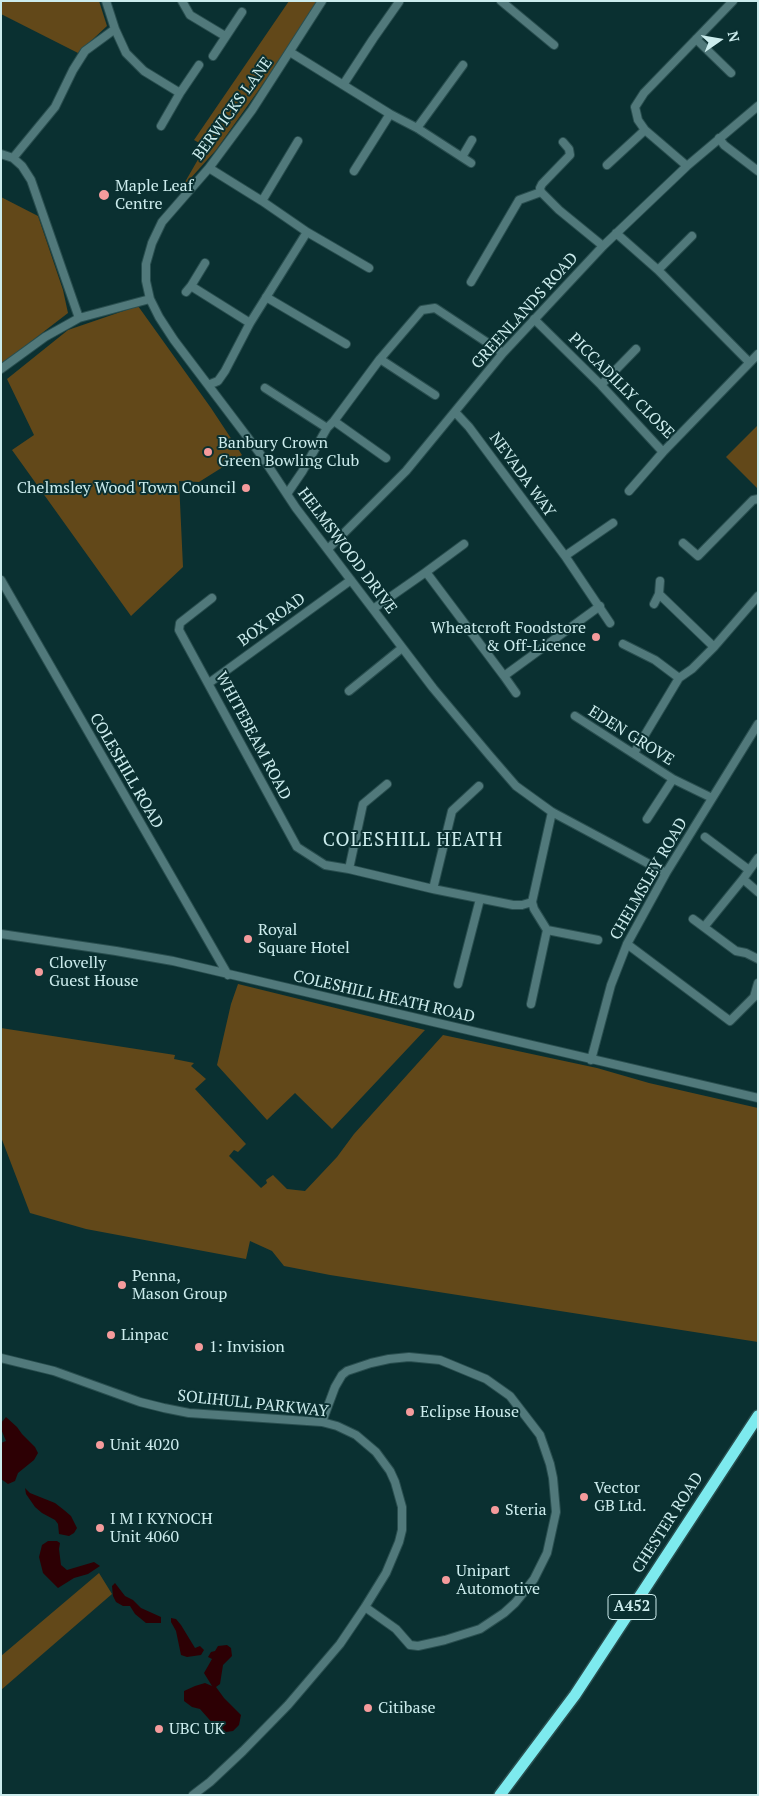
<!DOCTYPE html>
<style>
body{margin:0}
#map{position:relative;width:759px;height:1796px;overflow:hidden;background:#0a3031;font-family:"PT Serif",serif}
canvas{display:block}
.frame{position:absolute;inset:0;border:2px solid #cceced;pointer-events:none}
.north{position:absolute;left:694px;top:15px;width:50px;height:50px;-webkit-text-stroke:4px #0a3031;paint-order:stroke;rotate:77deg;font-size:14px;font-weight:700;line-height:20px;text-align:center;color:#cceced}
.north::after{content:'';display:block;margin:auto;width:18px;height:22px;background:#cceced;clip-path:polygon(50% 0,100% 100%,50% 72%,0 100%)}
</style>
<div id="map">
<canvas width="759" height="1796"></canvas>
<div class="frame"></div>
<div class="north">N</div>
</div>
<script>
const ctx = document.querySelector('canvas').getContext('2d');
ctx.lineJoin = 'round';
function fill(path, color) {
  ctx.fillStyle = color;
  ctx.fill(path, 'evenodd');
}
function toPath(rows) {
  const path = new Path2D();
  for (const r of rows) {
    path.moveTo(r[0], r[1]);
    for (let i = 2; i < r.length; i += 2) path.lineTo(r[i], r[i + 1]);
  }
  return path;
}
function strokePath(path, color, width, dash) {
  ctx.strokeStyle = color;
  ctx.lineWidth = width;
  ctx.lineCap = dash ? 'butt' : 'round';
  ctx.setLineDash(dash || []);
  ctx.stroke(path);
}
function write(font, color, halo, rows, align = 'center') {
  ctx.font = font + ' "PT Serif",serif';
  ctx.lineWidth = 4;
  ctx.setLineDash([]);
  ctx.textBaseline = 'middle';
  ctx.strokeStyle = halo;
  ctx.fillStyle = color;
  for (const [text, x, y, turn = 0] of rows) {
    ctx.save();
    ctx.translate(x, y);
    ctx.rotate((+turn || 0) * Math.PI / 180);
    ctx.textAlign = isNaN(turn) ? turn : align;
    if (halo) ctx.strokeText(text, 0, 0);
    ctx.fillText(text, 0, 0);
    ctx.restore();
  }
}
const green = toPath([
 [1,1,99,1,107,26,78,53,1,14],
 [289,1,317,1,275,67,216,150,181,189,200,156,203,145,194,140],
 [1,197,38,216,63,290,68,313,3,363,1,361],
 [138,306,211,408,242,455,199,482,179,481,183,567,131,616,12,450,34,435,7,379,68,330],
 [758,425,758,489,726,457],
 [238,984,425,1030,332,1129,295,1093,267,1120,217,1065,231,1004],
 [1,1028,175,1055,174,1059,194,1063,191,1066,206,1079,195,1089,246,1144,238,1152,234,1150,229,1156,261,1188,267,1183,266,1180,273,1175,287,1189,305,1191,337,1157,354,1134,443,1035,597,1068,649,1083,758,1108,758,1342,330,1275,284,1266,272,1251,250,1241,246,1259,86,1229,30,1213,1,1137],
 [99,1573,112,1594,1,1690,1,1656]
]);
const water = toPath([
 [6,1417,17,1427,22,1434,35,1447,38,1453,34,1460,18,1473,15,1481,8,1484,1,1479,1,1443,6,1441,1,1429,1,1423],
 [25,1488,30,1493,55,1503,64,1510,71,1516,77,1528,74,1533,69,1536,59,1534,58,1524,55,1520,42,1513,35,1507,26,1494],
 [48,1541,57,1541,60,1543,59,1549,61,1565,67,1570,94,1562,100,1566,88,1574,74,1578,58,1588,43,1573,39,1557,42,1545],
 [115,1583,125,1596,133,1600,141,1608,161,1617,161,1623,146,1623,135,1614,130,1606,123,1606,116,1602,113,1596,112,1586],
 [171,1618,176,1619,181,1625,195,1648,200,1646,204,1650,201,1655,187,1657,181,1655,176,1631,171,1622],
 [227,1645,231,1648,232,1656,223,1665,220,1684,216,1687,224,1698,241,1715,239,1725,233,1731,226,1732,215,1726,200,1709,192,1707,184,1701,184,1691,195,1686,205,1683,212,1686,204,1673,212,1659,208,1657,211,1652,215,1651,218,1646]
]);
const minor = toPath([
 [182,1,190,15,225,36],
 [322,1,252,110,209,168,162,222,152,243,146,264,146,281,150,299,159,317,174,340,261,455,296,508,433,688,490,756,516,786,552,812,666,873],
 [501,1,554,45],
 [115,29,126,53,144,71,180,93,161,126],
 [696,39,731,73],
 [290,52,390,114,417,128,471,163],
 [213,56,242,12],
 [343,85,373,39,399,2],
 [180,93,199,65],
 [417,128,463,65],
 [719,138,724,145,758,171],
 [1,154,13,158,22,166,31,180,79,318],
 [462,157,472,140],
 [13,158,55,107,73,70,85,51,115,29,106,1],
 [607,165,645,130],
 [687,166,645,130,638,120,635,107,644,93,733,1],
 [209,168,262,201,307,232,369,268],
 [354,171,390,114],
 [541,192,540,188,542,184,570,155,569,149,563,142],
 [262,201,298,141],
 [616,233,658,270,749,362],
 [658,270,692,236],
 [471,282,519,200,541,192,559,210,603,246],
 [191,286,205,263],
 [186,292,191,286,250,323],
 [266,297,346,344],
 [534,319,601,385,663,452,758,354],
 [380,359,435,395],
 [1,369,45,337,79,318,150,299],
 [208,385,218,381,225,371,250,323,307,232],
 [601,385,636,349],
 [265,388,327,428],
 [455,412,469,427,565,556,610,623],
 [334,421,386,458],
 [629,491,663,452],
 [287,494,302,472,327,428,334,421,380,359,422,310,435,308,503,353],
 [683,543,698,556,753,500,758,499],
 [328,549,406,471,503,353,603,246,687,166,758,106],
 [565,556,613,523],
 [426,572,464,544],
 [1,580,228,975],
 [659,594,714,647],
 [212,598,180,623,179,630,297,847,325,865,349,869,433,889,513,905,522,905,532,902,534,909,547,930,598,940],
 [654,604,659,594,660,581],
 [373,609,426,572,504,676,600,606],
 [623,644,655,660,679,678],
 [504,676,516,693],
 [209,683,351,580],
 [349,691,402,648],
 [575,716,673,779,712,798],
 [634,753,679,678,692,669,714,647,758,596],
 [647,819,673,779],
 [705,837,749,870],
 [349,869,363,804,387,784],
 [743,879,758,892],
 [433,889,452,811,479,786],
 [532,902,552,812],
 [693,919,736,951,746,953,758,959],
 [704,927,743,879,758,858],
 [1,934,116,951,173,961,758,1098],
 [627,944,730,1021,754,997,758,983],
 [458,984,480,899],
 [531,1004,547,930],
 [591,1060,611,985,627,944,666,873,758,724],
 [1,1358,54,1371,140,1402,164,1408,189,1413,322,1422,337,1426,356,1435,376,1452,390,1471,395,1482,402,1507,402,1530,399,1542,386,1573,365,1607,340,1644,288,1705,243,1751,210,1782,193,1795],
 [322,1422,335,1387,342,1375,347,1371,371,1363,389,1359,409,1357,440,1360,486,1379,510,1396,540,1435,550,1464,553,1478,556,1512,547,1553,534,1579,524,1592,515,1603,504,1613,480,1629,445,1640,418,1646,410,1645,396,1629,365,1607]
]);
const highway = toPath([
 [500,1795,575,1695,758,1416]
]);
const markers = [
 [104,195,6,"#f59b9c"],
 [208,452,5,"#f59b9c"],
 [246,488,5,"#f59b9c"],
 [596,637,5,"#f59b9c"],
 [248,939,5,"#f59b9c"],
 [39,972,5,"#f59b9c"],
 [122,1285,5,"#f59b9c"],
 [111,1335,5,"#f59b9c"],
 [199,1347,5,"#f59b9c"],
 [410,1412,5,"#f59b9c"],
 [100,1445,5,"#f59b9c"],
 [584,1497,5,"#f59b9c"],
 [495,1510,5,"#f59b9c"],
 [100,1528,5,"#f59b9c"],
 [446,1580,5,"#f59b9c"],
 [368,1708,5,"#f59b9c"],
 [159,1729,5,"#f59b9c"]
];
const shields = [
 [632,1607,48]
];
const shieldNames = [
 ["A452",632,1607]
];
const streetNames = [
 ["BERWICKS LANE",233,109,-54],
 ["GREENLANDS ROAD",525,311,-48],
 ["PICCADILLY CLOSE",621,386,45],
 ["NEVADA WAY",522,475,54],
 ["HELMSWOOD DRIVE",347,551,53],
 ["BOX ROAD",272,620,-36],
 ["WHITEBEAM ROAD",253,736,62],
 ["EDEN GROVE",631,736,32],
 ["COLESHILL ROAD",126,771,60],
 ["CHELMSLEY ROAD",649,879,-60],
 ["COLESHILL HEATH ROAD",384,997,13],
 ["SOLIHULL PARKWAY",253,1404,6],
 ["CHESTER ROAD",668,1523,-57]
];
const poiNames = [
 ["Maple Leaf",115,186],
 ["Centre",115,204],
 ["Banbury Crown",218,443],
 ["Green Bowling Club",218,461],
 ["Chelmsley Wood Town Council",236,488,"right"],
 ["Wheatcroft Foodstore",586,628,"right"],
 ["& Off-Licence",586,646,"right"],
 ["Royal",258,930],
 ["Square Hotel",258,948],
 ["Clovelly",49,963],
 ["Guest House",49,981],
 ["Penna,",132,1276],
 ["Mason Group",132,1294],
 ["Linpac",121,1335],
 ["1: Invision",209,1347],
 ["Eclipse House",420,1412],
 ["Unit 4020",110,1445],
 ["Vector",594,1488],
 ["GB Ltd.",594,1506],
 ["Steria",505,1510],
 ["I M I KYNOCH",110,1519],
 ["Unit 4060",110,1537],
 ["Unipart",456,1571],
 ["Automotive",456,1589],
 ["Citibase",378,1708],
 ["UBC UK",169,1729]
];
const quarterNames = [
 ["COLESHILL HEATH",413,841]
];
fill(green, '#624819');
fill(water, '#2d0004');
strokePath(minor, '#294e4f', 10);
strokePath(highway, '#294e4f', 14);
strokePath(minor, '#51797b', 8);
strokePath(highway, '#7deaee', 11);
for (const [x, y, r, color] of markers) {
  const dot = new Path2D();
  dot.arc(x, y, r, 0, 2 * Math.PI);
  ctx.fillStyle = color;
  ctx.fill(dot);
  strokePath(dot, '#0a3031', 2);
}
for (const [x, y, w] of shields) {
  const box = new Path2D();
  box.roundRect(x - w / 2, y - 12.5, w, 25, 4);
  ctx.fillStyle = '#0a3031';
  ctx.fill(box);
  strokePath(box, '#cceced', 1);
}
write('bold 15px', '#cceced', null, shieldNames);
write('16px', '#cceced', '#0a3031', streetNames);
write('16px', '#cceced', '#0a3031', poiNames, 'left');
ctx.letterSpacing = '1px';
write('19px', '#cceced', '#0a3031', quarterNames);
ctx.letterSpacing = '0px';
</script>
